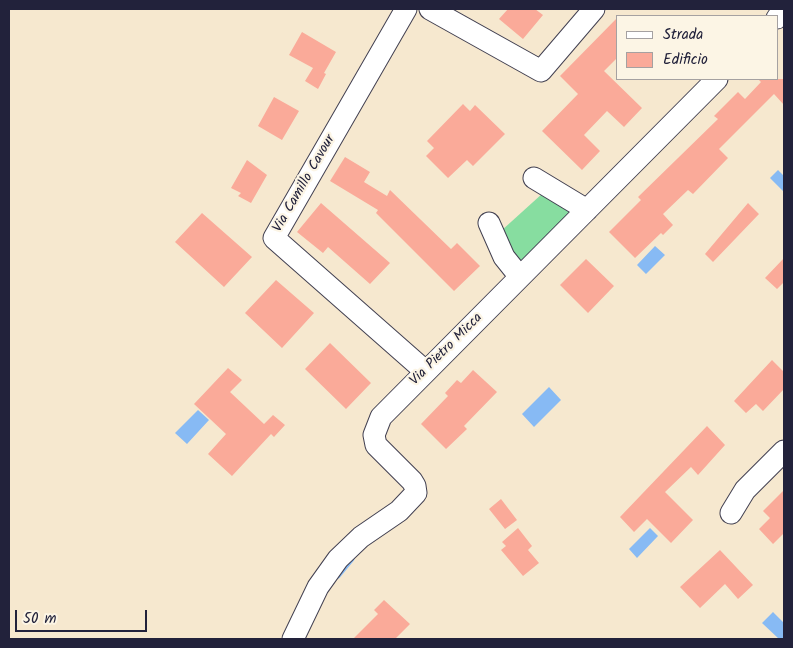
<!DOCTYPE html>
<style>
body{margin:0}
#map{position:relative;width:793px;height:648px;overflow:hidden;background:#f6e8cf;font-family:Kalam,sans-serif}
canvas{display:block}
.frame{position:absolute;inset:0;border:10px solid #22223b;pointer-events:none}
.legend{position:absolute;left:616px;top:15px;width:162px;height:65px;box-sizing:border-box;background:#fcf5e5;border:1px solid #a5a1a1;margin:0;padding:6px 9px;list-style:none;font-size:15px;color:#22223b}
.legend li{display:flex;align-items:center;gap:10px;height:25px}
.legend b{width:25px;border:1px solid #a5a1a1}
.scale{position:absolute;left:15px;top:610px;width:132px;height:22px;box-sizing:border-box;border:2px solid #22223b;border-top:0;padding-left:6px;font-size:15px;line-height:18px;white-space:nowrap;color:#22223b;-webkit-text-stroke:4px #fcf5e5;paint-order:stroke}
</style>
<div id="map">
<canvas width="793" height="648"></canvas>
<div class="frame"></div>
<ul class="legend">
<li><b style="height:6px;background:#fff"></b>Strada</li>
<li><b style="height:14px;background:#faaa99"></b>Edificio</li>
</ul>
<div class="scale">50 m</div>
</div>
<script>
const ctx = document.querySelector('canvas').getContext('2d');
ctx.lineJoin = 'round';
function fill(path, color) {
  ctx.fillStyle = color;
  ctx.fill(path, 'evenodd');
}
function toPath(rows) {
  const path = new Path2D();
  for (const r of rows) {
    path.moveTo(r[0], r[1]);
    for (let i = 2; i < r.length; i += 2) path.lineTo(r[i], r[i + 1]);
  }
  return path;
}
function strokePath(path, color, width, dash) {
  ctx.strokeStyle = color;
  ctx.lineWidth = width;
  ctx.lineCap = dash ? 'butt' : 'round';
  ctx.setLineDash(dash || []);
  ctx.stroke(path);
}
function write(font, color, halo, rows, align = 'center') {
  ctx.font = font + ' Kalam,sans-serif';
  ctx.lineWidth = 4.5;
  ctx.setLineDash([]);
  ctx.textBaseline = 'middle';
  ctx.strokeStyle = halo;
  ctx.fillStyle = color;
  for (const [text, x, y, turn = 0] of rows) {
    ctx.save();
    ctx.translate(x, y);
    ctx.rotate((+turn || 0) * Math.PI / 180);
    ctx.textAlign = isNaN(turn) ? turn : align;
    if (halo) ctx.strokeText(text, 0, 0);
    ctx.fillText(text, 0, 0);
    ctx.restore();
  }
}
const green = toPath([
 [543,193,574,208,519,265,501,231]
]);
const water = toPath([
 [778,170,784,176,784,192,770,178],
 [655,246,665,255,646,274,637,265],
 [549,387,561,400,534,427,522,414],
 [198,410,209,420,187,444,175,433],
 [650,528,658,536,637,558,629,549],
 [773,612,784,623,784,639,779,639,762,623]
]);
const stream = toPath([
 [338,576,352,559]
]);
const building = toPath([
 [508,9,535,9,543,15,523,39,499,19],
 [617,18,617,58,604,71,642,108,624,127,607,111,584,135,600,151,582,170,542,131,578,94,560,76],
 [302,32,336,52,324,73,326,74,318,89,305,81,313,68,289,55],
 [758,79,784,79,784,105,774,94,719,149,728,158,693,194,688,190,663,214,673,225,663,235,661,233,635,258,609,232,641,200,638,197,718,119,714,116,738,92,745,99,761,82],
 [274,97,299,111,282,140,258,126],
 [463,104,470,111,475,105,505,134,473,166,467,160,448,178,426,156,434,148,427,141],
 [345,157,370,172,364,182,387,196,390,190,451,249,457,243,480,266,454,291,376,213,378,210,330,181],
 [247,160,267,175,251,203,238,196,241,193,231,188],
 [321,203,390,263,370,284,328,247,323,253,297,232],
 [748,203,759,214,713,262,705,254],
 [202,213,252,257,224,287,175,242],
 [784,258,784,282,777,289,765,278],
 [586,259,614,286,588,313,560,285],
 [276,280,314,313,282,348,245,313],
 [330,343,371,383,346,409,305,369],
 [772,360,784,372,784,389,763,411,756,404,746,413,734,401],
 [228,368,242,380,230,392,264,424,273,415,285,425,274,437,271,434,232,476,208,454,226,434,194,404],
 [473,370,497,392,464,426,467,429,446,449,421,424,448,396,445,393,457,380,461,383],
 [707,426,725,445,698,475,691,467,665,492,693,520,671,543,647,519,634,532,620,517],
 [784,490,784,533,773,544,759,529,770,518,763,511],
 [501,499,517,520,505,529,489,509],
 [518,528,532,546,528,550,539,563,523,576,501,550,506,546,502,542],
 [720,550,753,585,738,599,725,584,700,608,680,587],
 [384,600,410,624,395,639,353,639,378,614,374,610]
]);
const minor = toPath([
 [406,9,274,238,425,371],
 [430,9,541,71,594,9],
 [777,18,784,10],
 [534,178,587,210],
 [489,223,504,257,520,277],
 [731,513,745,490,784,451],
 [293,639,318,587,338,559,361,537,399,511,416,493,415,486,412,481,376,445,374,435,381,417,717,79]
]);
const streetNames = [
 ["Via Camillo Cavour",305,184,-60],
 ["Via Pietro Micca",447,350,-45]
];
fill(green, '#87dda0');
fill(water, '#87baf4');
strokePath(stream, '#87baf4', 5);
fill(building, '#faaa99');
strokePath(minor, '#424051', 23);
strokePath(minor, '#fff', 21);
write('14px', '#22223b', '#fcf5e5', streetNames);
</script>
